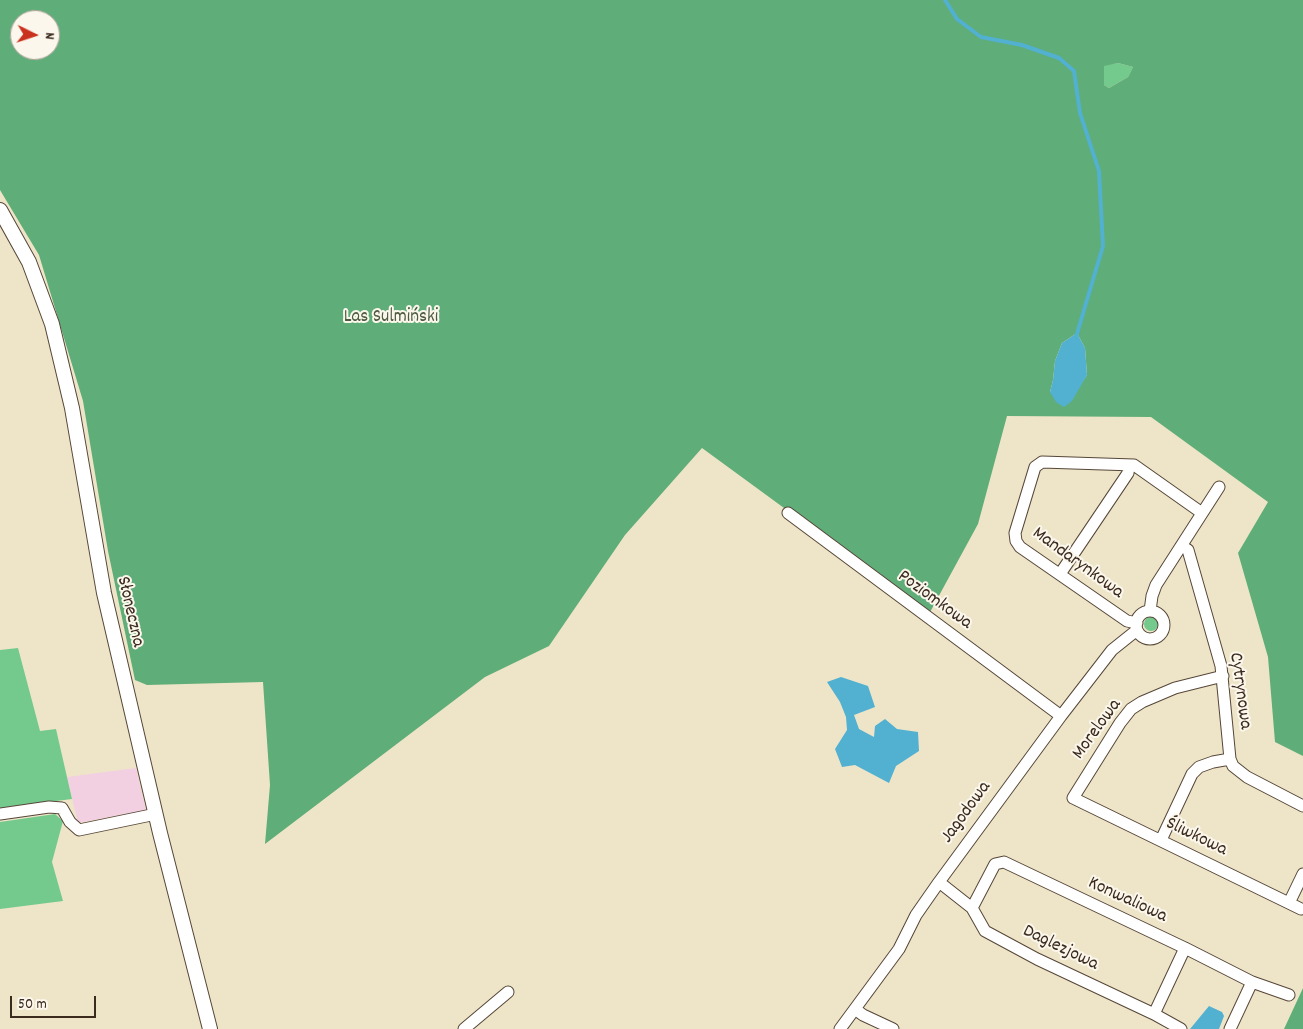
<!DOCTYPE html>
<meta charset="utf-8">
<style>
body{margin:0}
#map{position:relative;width:1303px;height:1029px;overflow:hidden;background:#eee5c8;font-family:Dekko,sans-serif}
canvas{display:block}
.north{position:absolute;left:10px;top:10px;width:50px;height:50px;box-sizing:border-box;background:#fbf7ec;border:1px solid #aea59a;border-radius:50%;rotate:94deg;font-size:14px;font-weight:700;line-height:20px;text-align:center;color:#3b2a1e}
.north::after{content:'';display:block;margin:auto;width:18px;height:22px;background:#c8321e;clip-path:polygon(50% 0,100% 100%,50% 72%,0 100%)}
.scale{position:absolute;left:10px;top:996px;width:86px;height:22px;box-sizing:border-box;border:2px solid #3b2a1e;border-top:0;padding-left:6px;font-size:15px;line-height:18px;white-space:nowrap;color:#3b2a1e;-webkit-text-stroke:4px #fbf7ec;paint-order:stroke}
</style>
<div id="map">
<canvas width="1303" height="1029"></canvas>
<div class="north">N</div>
<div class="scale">50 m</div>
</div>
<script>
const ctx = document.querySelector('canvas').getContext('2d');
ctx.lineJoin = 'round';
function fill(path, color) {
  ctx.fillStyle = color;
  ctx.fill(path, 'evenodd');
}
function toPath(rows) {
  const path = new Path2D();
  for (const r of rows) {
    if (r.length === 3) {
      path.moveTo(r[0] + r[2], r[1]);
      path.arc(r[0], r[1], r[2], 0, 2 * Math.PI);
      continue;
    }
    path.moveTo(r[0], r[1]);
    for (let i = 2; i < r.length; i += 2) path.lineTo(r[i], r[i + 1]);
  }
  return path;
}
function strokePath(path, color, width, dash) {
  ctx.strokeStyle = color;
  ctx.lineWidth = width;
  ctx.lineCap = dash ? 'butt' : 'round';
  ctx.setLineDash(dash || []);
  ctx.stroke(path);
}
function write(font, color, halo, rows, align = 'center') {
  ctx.font = font + ' Dekko,sans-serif';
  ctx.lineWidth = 4;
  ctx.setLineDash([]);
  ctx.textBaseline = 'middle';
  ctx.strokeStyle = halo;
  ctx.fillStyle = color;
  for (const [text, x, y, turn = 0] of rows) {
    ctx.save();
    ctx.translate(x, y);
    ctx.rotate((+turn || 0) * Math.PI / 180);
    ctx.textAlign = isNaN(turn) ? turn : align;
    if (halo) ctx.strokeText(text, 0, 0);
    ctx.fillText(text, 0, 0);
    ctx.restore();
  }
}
const built = toPath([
 [136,768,146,810,78,823,67,777]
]);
const green = toPath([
 [1118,63,1133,67,1128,77,1109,88,1104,85,1104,65],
 [1151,624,7],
 [18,648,40,731,56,729,72,799,0,808,0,650],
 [55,814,63,821,52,862,63,901,0,909,0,822]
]);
const forest = toPath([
 [0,0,1303,0,1303,756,1275,742,1268,657,1238,553,1268,502,1151,417,1007,416,978,524,929,614,702,448,625,535,549,646,485,677,265,844,270,785,263,682,147,685,135,680,108,551,83,401,39,255,0,190],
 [20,20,50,20,50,50,20,50],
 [1118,63,1133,67,1128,77,1109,88,1104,85,1104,66],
 [1077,333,1085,348,1087,375,1079,387,1050,392,1053,380,1055,361,1062,343],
 [1303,988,1303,1029,1284,1029]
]);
const water = toPath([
 [1077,333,1085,348,1087,375,1072,401,1064,407,1056,402,1050,392,1053,380,1055,361,1062,343],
 [841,677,868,686,875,707,854,715,859,729,874,737,875,726,885,719,897,729,918,732,919,751,896,766,889,783,855,765,842,767,835,749,847,730,846,717,840,702,827,682],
 [1209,1006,1222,1012,1224,1016,1219,1029,1190,1029]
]);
const stream = toPath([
 [945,0,957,19,981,37,1022,45,1059,58,1074,71,1080,113,1099,171,1103,246,1076,337]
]);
const minor = toPath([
 [788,513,1061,716],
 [1182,546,1188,550,1221,666,1230,759,1233,766,1247,777,1303,806],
 [1060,574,1128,473,1129,465],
 [1150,611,1152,596,1156,585,1219,487],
 [1150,625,14],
 [1137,623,1127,621,1020,547,1016,541,1015,533,1035,467,1042,462,1134,465,1202,513],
 [1223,676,1175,688,1142,702,1131,709,1120,723,1073,798,1301,909],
 [0,814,49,807,62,808,70,822,79,830,156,814],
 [1161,840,1192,774,1199,767,1213,762,1230,759],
 [939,882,972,908,985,931,1037,959,1154,1014,1181,1029],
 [1289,903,1303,874],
 [972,908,995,864,1004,862,1185,948,1252,982,1289,995],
 [855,1009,863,1015,893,1029],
 [1154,1014,1185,948],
 [464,1029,508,992],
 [840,1029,899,949,916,915,939,882,1061,716,1112,650,1137,630],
 [1230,1029,1252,982]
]);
const tertiary = toPath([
 [0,210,29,262,52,324,72,408,104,593,160,833,210,1029]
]);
const parkNames = [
 ["Las Sulmiński",391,318]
];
const streetNames = [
 ["Mandarynkowa",1077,564,36],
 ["Poziomkowa",934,601,36],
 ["Słoneczna",129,612,77],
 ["Cytrynowa",1239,691,82],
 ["Morelowa",1098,730,-54],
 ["Jagodowa",967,813,-54],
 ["Śliwkowa",1196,838,26],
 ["Konwaliowa",1127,901,25],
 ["Daglezjowa",1060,949,26]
];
fill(built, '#f2cfe1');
fill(green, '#74c98d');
fill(forest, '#5fad78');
fill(water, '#52b0d0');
strokePath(stream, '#52b0d0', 4);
strokePath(minor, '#564638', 13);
strokePath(tertiary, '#564638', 16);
strokePath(minor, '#fff', 11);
strokePath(tertiary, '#fff', 14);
write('19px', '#4c5a3f', '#fbf7ec', parkNames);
write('19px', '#3b2a1e', '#fbf7ec', streetNames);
</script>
